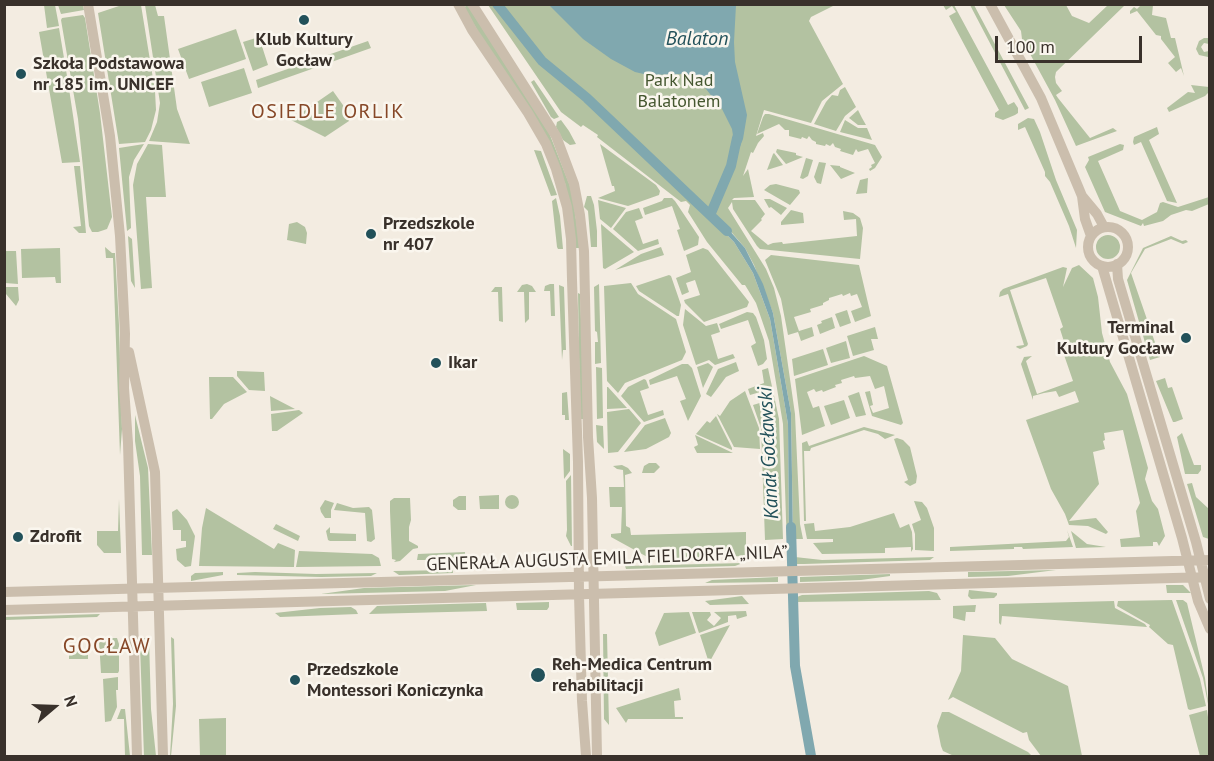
<!DOCTYPE html>
<meta charset="utf-8">
<style>
body{margin:0}
#map{position:relative;width:1214px;height:761px;overflow:hidden;background:#f3ece1;font-family:"PT Sans",sans-serif}
canvas{display:block}
.frame{position:absolute;inset:0;border:6px solid #39312b;pointer-events:none}
.north{position:absolute;left:24px;top:677px;width:60px;height:60px;-webkit-text-stroke:4px #faf6ee;paint-order:stroke;rotate:71deg;font-size:16px;font-weight:700;line-height:24px;text-align:center;color:#39312b}
.north::after{content:'';display:block;margin:auto;width:21px;height:27px;background:#39312b;clip-path:polygon(50% 0,100% 100%,50% 72%,0 100%)}
.scale{position:absolute;left:995px;top:36px;width:147px;height:27px;box-sizing:border-box;border:3px solid #39312b;border-top:0;padding-left:8px;font-size:18px;line-height:21px;white-space:nowrap;color:#39312b;-webkit-text-stroke:4px #faf6ee;paint-order:stroke}
</style>
<div id="map">
<canvas width="1214" height="761"></canvas>
<div class="frame"></div>
<div class="north">N</div>
<div class="scale">100 m</div>
</div>
<script>
const ctx = document.querySelector('canvas').getContext('2d');
ctx.lineJoin = 'round';
function fill(path, color) {
  ctx.fillStyle = color;
  ctx.fill(path, 'evenodd');
}
function toPath(rows) {
  const path = new Path2D();
  for (const r of rows) {
    if (r.length === 3) {
      path.moveTo(r[0] + r[2], r[1]);
      path.arc(r[0], r[1], r[2], 0, 2 * Math.PI);
      continue;
    }
    path.moveTo(r[0], r[1]);
    for (let i = 2; i < r.length; i += 2) path.lineTo(r[i], r[i + 1]);
  }
  return path;
}
function strokePath(path, color, width, dash) {
  ctx.strokeStyle = color;
  ctx.lineWidth = width;
  ctx.lineCap = dash ? 'butt' : 'round';
  ctx.setLineDash(dash || []);
  ctx.stroke(path);
}
function write(font, color, halo, rows, align = 'center') {
  ctx.font = font + ' "PT Sans",sans-serif';
  ctx.lineWidth = 5;
  ctx.setLineDash([]);
  ctx.textBaseline = 'middle';
  ctx.strokeStyle = halo;
  ctx.fillStyle = color;
  for (const [text, x, y, turn = 0] of rows) {
    ctx.save();
    ctx.translate(x, y);
    ctx.rotate((+turn || 0) * Math.PI / 180);
    ctx.textAlign = isNaN(turn) ? turn : align;
    if (halo) ctx.strokeText(text, 0, 0);
    ctx.fillText(text, 0, 0);
    ctx.restore();
  }
}
const green = toPath([
 [125,4,141,5,155,91,156,110,151,130,145,142,119,144,98,13],
 [44,5,55,5,59,26,47,28],
 [58,5,83,5,84,10,61,14],
 [145,5,155,5,158,16,164,16,177,109,190,144,149,141,157,122,160,103],
 [468,5,548,130,572,191,580,248,575,248,565,183,464,7],
 [488,5,835,5,811,17,809,21,843,84,822,101,811,123,764,110,756,136,763,133,764,136,758,143,753,153,751,152,743,176,748,169,754,197,734,198,732,200,755,200,765,214,761,219,762,220,751,231,768,245,773,243,782,242,783,244,857,236,856,219,844,220,843,211,853,213,860,218,863,228,860,259,760,249,757,246,733,209,732,202,728,208,766,269,774,288,781,316,795,414,800,524,803,539,793,539,791,413,773,313,754,265,745,248,721,220,717,225,734,242,753,273,770,319,788,424,789,539,787,539,786,519,783,424,769,341,756,303,745,285,742,285,707,242,688,212,690,205,686,201,681,202,597,137,598,135,583,125,581,127,561,112],
 [943,5,954,5,1008,105,1014,102,1018,108,1018,113,1015,115,1003,120,995,117,995,113,999,110,949,16,956,12,952,6,946,10],
 [970,5,974,5,1029,108,1025,110],
 [1004,5,1066,5,1072,16,1089,23,1108,5,1125,5,1056,72,1055,77,1056,83,1062,91,1056,95,1058,98,1090,138,1113,128,1117,131,1076,146,1055,100,1022,39,1021,31],
 [1141,5,1153,5,1152,15,1166,18,1171,38,1175,38,1184,76,1181,68,1176,72,1168,63,1175,57,1161,39,1161,36,1156,35,1137,11,1130,14,1130,11,1134,7,1137,9],
 [83,15,85,18,100,113,112,217,107,229,98,232,92,232,89,226,78,119,61,20,62,18],
 [59,28,68,82,80,162,62,163,39,32],
 [236,29,246,59,189,79,178,49],
 [259,37,268,65,253,71,243,42],
 [1204,38,1209,38,1209,44,1204,43,1201,47,1204,52,1209,51,1208,57,1199,55,1196,49,1199,41],
 [368,41,371,48,258,88,256,80],
 [244,68,252,93,209,107,201,82],
 [534,80,553,108,559,117,554,119,551,117,531,82],
 [1191,85,1209,87,1208,93,1205,96,1169,112,1167,108,1188,92,1195,93],
 [845,87,856,107,845,116,836,131,814,124,826,102,832,95,838,96,840,90],
 [333,91,350,115,349,121,325,137,291,120],
 [858,110,862,118,866,125,858,125,849,118],
 [765,114,769,114,875,145,882,157,875,168,870,171,869,169,872,167,871,165,875,163,868,149,858,152,856,149,853,155,840,151,841,149,835,147,833,143,830,146,826,144,825,146,816,144,816,142,812,140,809,136,807,139,802,137,801,139,789,136,789,130,785,130,779,124,757,134,763,117],
 [1028,118,1034,119,1040,132,1056,180,1077,230,1076,248,1069,226,1050,182,1045,176,1045,172,1025,127,1018,130,1018,124],
 [561,120,569,131,576,144,570,145,563,140,556,127,557,122],
 [845,120,858,128,867,128,872,140,840,132],
 [1157,127,1159,134,1149,140,1177,203,1167,201,1141,142,1134,145,1133,142,1134,137],
 [144,144,134,160,129,177,131,228,127,231,119,148],
 [148,144,162,145,166,197,146,197,152,288,141,289,133,185,137,164],
 [600,144,656,185,660,191,659,195,628,206,598,198,615,191,614,186,612,186],
 [1120,144,1124,145,1123,150,1098,161,1120,211,1142,220,1157,212,1160,203,1163,202,1178,207,1209,197,1209,204,1192,211,1186,210,1171,215,1163,221,1144,226,1143,223,1141,226,1105,212,1085,167,1089,160,1088,157],
 [777,149,796,153,796,155,803,157,786,164,776,152],
 [534,150,541,151,557,195,551,196],
 [774,153,783,165,767,170,773,154],
 [806,158,813,160,808,176,803,179,800,178],
 [819,162,826,163,821,184,817,183,814,177],
 [830,165,840,166,840,167,855,173,841,179],
 [74,166,80,166,86,233,79,233,73,227,81,226],
 [868,178,867,193,856,194,860,180],
 [776,184,799,190,800,193,790,205,764,190,770,185],
 [587,196,591,196,594,205,597,231,597,247,591,247,588,211,584,207],
 [556,198,560,216,563,249,558,249,557,247,552,201],
 [664,198,672,198,675,201,699,237,698,245,684,251,677,230,680,229,672,206,645,215,643,208,662,201],
 [764,199,770,199,787,208,781,215,771,207,769,208],
 [598,200,626,208,611,228,600,219],
 [639,208,643,218,635,221,643,244,658,239,659,244,638,251,613,229,626,212],
 [791,210,803,213,804,223,781,225,781,222],
 [297,222,305,227,307,233,306,244,287,240,289,224],
 [601,224,634,252,605,269,603,268],
 [1108,247,12],
 [128,236,132,239,135,288,131,281],
 [1171,236,1182,241,1186,240,1188,242,1183,244,1171,239,1145,249,1131,273,1160,357,1150,360,1127,280,1143,248],
 [105,247,112,253,115,253,119,325,122,429,120,455,113,258,106,258],
 [661,247,664,255,615,270,641,254],
 [60,248,61,283,56,283,55,277,22,278,21,249],
 [703,248,708,250,749,302,747,307,704,322,685,303,684,300,700,295,695,280,686,283,689,292,682,295,676,278,691,272,686,255],
 [5,251,16,251,18,284,5,283],
 [771,255,859,265,871,316,855,322,851,311,862,307,857,294,851,296,850,293,843,296,842,294,829,298,829,300,823,303,823,305,810,309,811,312,794,317,799,331,812,327,814,336,801,341,798,332,788,335,781,299,765,260],
 [1079,265,1093,278,1098,297,1102,333,1110,362,1127,394,1148,468,1145,479,1152,501,1158,509,1165,536,1159,546,1157,542,1153,542,1153,546,1121,547,1120,539,1140,537,1136,511,1140,503,1123,430,1104,433,1105,440,1103,441,1105,449,1093,452,1099,484,1069,521,1096,518,1108,532,1106,534,1088,526,1069,525,1065,514,1051,489,1026,420,1079,402,1075,391,1059,397,1056,391,1044,393,1033,396,1033,400,1021,364,1024,357,1032,356,1026,361,1037,394,1073,381,1063,352,1067,351,1060,329,1063,327,1046,278,1010,290,1028,344,1027,346,1020,349,1016,347,1017,346,1024,345,1008,294,999,297,1000,292,1003,289,1063,267,1067,268,1063,287,1072,268],
 [669,275,671,276,681,305,679,316,677,316,639,291,636,286],
 [631,283,638,294,676,319,686,352,682,360,625,383,618,393,607,381,604,286],
 [527,284,532,286,536,292,529,292,529,319,525,323,524,292,517,292,522,285],
 [550,284,554,284,555,316,551,316,550,291,544,291,545,286],
 [599,284,601,363,595,364,595,342,598,342,597,332,595,331,594,287],
 [559,285,564,287,566,350,563,350,562,360],
 [4,287,18,287,19,300,16,306,6,294],
 [495,287,502,287,503,322,499,321,498,292,491,292],
 [578,293,580,294,585,419,580,419],
 [685,309,706,326,717,323,720,332,711,335,718,359,733,354,735,358,715,365,709,360,696,365,683,325],
 [847,310,851,323,840,327,835,314],
 [747,312,753,313,756,317,764,340,767,359,763,364,758,366,751,346,756,343,748,320,721,329,719,324],
 [832,317,835,328,820,334,817,325,822,323,821,321],
 [875,327,878,339,871,339,874,350,853,356,847,336],
 [846,341,850,358,831,363,826,348],
 [823,349,828,365,794,376,792,359],
 [864,356,887,366,903,423,901,425,872,416,865,392,870,391,873,405,870,406,873,413,889,408,884,386,875,389,870,376,855,378,854,376,841,380,842,383,835,385,836,387,823,392,822,390,816,392,814,389,807,392,813,408,819,406,825,426,802,435,795,379],
 [736,362,739,371,726,377,711,397,706,394,718,369],
 [708,363,713,367,703,388,697,367],
 [682,364,688,364,692,368,701,396,688,421,680,401,686,399,677,376,650,385,649,380],
 [596,367,602,368,603,418,597,419],
 [768,368,779,419,783,539,765,540,761,428,753,405,763,402,760,392,750,395,748,389,764,383,762,370],
 [237,371,264,372,265,391,249,390,237,376],
 [209,377,233,377,247,392,224,404,212,419,210,419],
 [1165,378,1168,388,1172,387,1183,419,1175,422,1173,422,1156,381],
 [644,379,646,380,649,388,640,391,648,415,663,410,664,415,644,422,621,396,628,387],
 [607,387,608,387,627,408,607,409],
 [745,391,759,428,760,449,734,447,717,414,720,416,730,401],
 [567,392,569,420,565,420,565,415,562,415,562,393],
 [859,392,866,415,856,417,848,396],
 [270,396,295,409,271,411],
 [844,400,850,418,831,425,824,406],
 [629,409,641,423,618,452,608,453,607,412],
 [299,410,303,413,277,431,272,431,271,414],
 [135,415,148,468,152,555,142,555,140,476,135,441],
 [716,416,732,448,732,450,696,434,707,421,710,423],
 [665,418,671,433,669,437,646,449,624,452,645,425],
 [596,425,603,426,604,449,597,442],
 [864,427,895,435,885,439,878,434,864,430,811,448,810,451,804,451,806,521,804,521,802,443,807,441,809,446],
 [1182,433,1194,465,1201,465,1201,470,1198,474,1185,474,1177,437],
 [695,435,733,453,697,453,694,447,698,445],
 [897,438,903,440,910,447,917,476,916,483,910,486,904,482,908,480,894,439],
 [563,449,570,454,570,471,564,479],
 [649,463,656,463,660,467,654,473,642,473,644,466],
 [622,465,628,468,632,473,625,475,626,526,630,528,631,535,746,532,746,556,651,559,611,537,611,534,621,533,622,507,610,507,609,487,624,487,623,470,617,469,613,466],
 [571,475,572,546,571,546,566,536,567,530,566,481],
 [1192,483,1196,497,1209,509,1209,539,1203,537,1187,484],
 [499,495,499,509,480,509,479,496],
 [512,502,7],
 [459,496,466,496,466,510,458,510,453,506,453,500],
 [394,498,410,498,411,520,409,527,409,541,418,546,418,548,413,549,400,561,394,562,396,560,392,559,390,511,390,501],
 [119,499,121,553,104,553,97,545,97,531,118,531],
 [325,500,334,503,331,510,331,518,325,518,321,512,320,508],
 [914,501,922,502,927,508,934,528,934,551,915,550,915,534,912,524,921,520],
 [337,503,353,508,369,507,372,510,375,539,371,542,367,541,365,513,334,510],
 [206,508,274,549,278,543,295,550,294,567,199,566,202,528],
 [177,509,187,520,195,536,191,566,185,567,177,560,176,549,186,547,186,541,181,541,181,530,173,530,172,512],
 [894,513,900,528,909,524,912,532,913,549,911,552,911,547,885,548,885,553,822,554,813,543,833,542,833,539,807,539,804,524,814,523,815,531,850,527],
 [276,524,300,536,298,541,273,529],
 [330,527,330,533,356,534,356,541,330,541,328,540,326,531],
 [1067,530,1073,547,1023,549,1022,547,1014,547,1014,549,950,551,950,547,1066,541,1069,537],
 [1071,531,1087,544,1106,547,1076,548],
 [299,551,372,554,379,558,381,566,296,567],
 [465,552,465,560,417,560,418,554],
 [795,557,822,560,934,557,930,560,804,564,796,564],
 [743,563,735,566,626,569,625,566],
 [453,570,453,573,399,575,393,571],
 [1056,570,1008,576,968,577,968,572],
 [223,572,223,575,191,581,191,576,195,573],
 [255,572,316,574,377,573,371,576,321,577,237,575,237,573],
 [890,574,890,576,861,580,800,582,800,577],
 [778,577,778,582,705,583,712,580],
 [476,585,445,591,321,594,364,588],
 [1166,585,1183,585,1191,593,1167,593],
 [969,590,997,593,997,595,994,598,971,599,968,596],
 [929,591,937,593,941,600,797,602,797,597,802,595],
 [742,596,749,604,710,605,705,601],
 [1172,600,1200,679,1206,706,1190,710,1188,709,1173,645,1168,644,1149,627,1150,625,1117,606,1118,601],
 [1176,600,1183,600,1187,603,1205,678,1209,709,1203,678],
 [1114,601,1115,608,1145,624,1147,627,1002,616,1001,625,999,623,999,604],
 [549,602,549,607,547,610,517,610,516,603],
 [486,603,487,611,369,614,377,606],
 [976,605,975,612,966,612,965,621,953,618,953,606],
 [351,607,356,610,358,614,280,617,275,613,320,608],
 [746,611,747,616,737,619,736,615,728,616,728,622,699,633,692,612,710,612,711,615,707,620,714,626,721,618,714,612],
 [689,612,696,633,659,646,655,633,664,613],
 [100,614,97,617,5,620,5,617],
 [730,625,709,663,700,635],
 [603,634,607,634,609,725,604,719],
 [963,635,995,638,1012,659,1068,686,1082,756,1041,756,1029,740,1027,732,1023,733,953,697,948,700,961,671],
 [171,637,174,639,176,706,171,756,170,756,173,704],
 [103,638,117,638,119,644,119,671,118,673,101,673,99,641],
 [144,638,149,638,151,709,156,756,144,756,140,646],
 [88,649,88,659,69,659,69,650],
 [118,677,118,690,116,690,117,707,111,721,105,722,103,679],
 [679,688,681,700,674,701,675,717,683,717,683,719,628,719,626,723,616,708],
 [121,709,125,709,130,756,125,756,124,719,117,719],
 [1207,710,1209,724,1209,756,1200,756,1189,715],
 [942,712,949,712,1028,752,1032,756,954,756,943,751,941,746,937,726],
 [226,718,226,756,200,756,199,719]
]);
const water = toPath([
 [549,5,736,5,734,42,735,62,747,115,743,139,739,149,736,150,735,149,732,129,722,109,702,84,684,74,648,75,635,72,611,59,583,39],
 [720,220,745,248,763,284,773,313,791,413,793,539,789,539,788,424,770,319,753,273,734,242,717,225]
]);
const canal = toPath([
 [497,4,542,61,587,98,727,231],
 [711,213,731,166,737,138],
 [791,527,795,666,811,756]
]);
const tertiary = toPath([
 [88,4,110,136,120,236,125,334,124,388,128,443,137,756],
 [458,4,472,30,528,113,546,144,556,169,567,207,571,239,572,280,578,462,579,595,582,701,586,756],
 [472,4,556,136,574,184,580,215,584,251,588,437,592,498,597,756],
 [990,4,1041,98,1082,196,1085,219,1091,236],
 [1082,196,1097,214,1104,227],
 [1108,247,20],
 [1117,264,1118,279,1196,542,1210,599],
 [1102,266,1182,538,1198,601,1210,629],
 [129,352,155,472,163,756],
 [4,592,1210,560],
 [4,610,1210,577]
]);
const markers = [
 [304,20,6,"#22515a"],
 [21,74,6,"#22515a"],
 [371,234,6,"#22515a"],
 [1186,338,6,"#22515a"],
 [436,363,6,"#22515a"],
 [18,537,6,"#22515a"],
 [538,675,8,"#22515a"],
 [295,680,6,"#22515a"]
];
const poiNames = [
 ["Klub Kultury",304,40,"center"],
 ["Gocław",304,61,"center"],
 ["Szkoła Podstawowa",33,64],
 ["nr 185 im. UNICEF",33,85],
 ["Przedszkole",383,224],
 ["nr 407",383,245],
 ["Terminal",1174,328,"right"],
 ["Kultury Gocław",1174,349,"right"],
 ["Ikar",448,363],
 ["Zdrofit",30,537],
 ["Reh-Medica Centrum",552,665],
 ["rehabilitacji",552,686],
 ["Przedszkole",307,670],
 ["Montessori Koniczynka",307,691]
];
const parkNames = [
 ["Park Nad",679,81],
 ["Balatonem",679,102]
];
const streetNames = [
 ["GENERAŁA AUGUSTA EMILA FIELDORFA „NILA”",607,559,-2]
];
const waterNames = [
 ["Balaton",697,39],
 ["Kanał Gocławski",769,453,-93]
];
const neighbourhoodNames = [
 ["OSIEDLE ORLIK",328,112]
];
const quarterNames = [
 ["GOCŁAW",107,647]
];
fill(green, '#b3c2a1');
fill(water, '#80a8af');
strokePath(canal, '#80a8af', 10);
strokePath(tertiary, '#cbbead', 10);
for (const [x, y, r, color] of markers) {
  const dot = new Path2D();
  dot.arc(x, y, r, 0, 2 * Math.PI);
  ctx.fillStyle = color;
  ctx.fill(dot);
  strokePath(dot, '#faf6ee', 2);
}
write('bold 18px', '#39312b', '#faf6ee', poiNames, 'left');
write('18px', '#455730', '#faf6ee', parkNames);
write('18px', '#39312b', '#faf6ee', streetNames);
write('italic 20px', '#22515a', '#faf6ee', waterNames);
ctx.letterSpacing = '1.5px';
write('20px', '#864727', '#faf6ee', neighbourhoodNames);
ctx.letterSpacing = '0px';
ctx.letterSpacing = '1.5px';
write('21px', '#864727', '#faf6ee', quarterNames);
ctx.letterSpacing = '0px';
</script>
